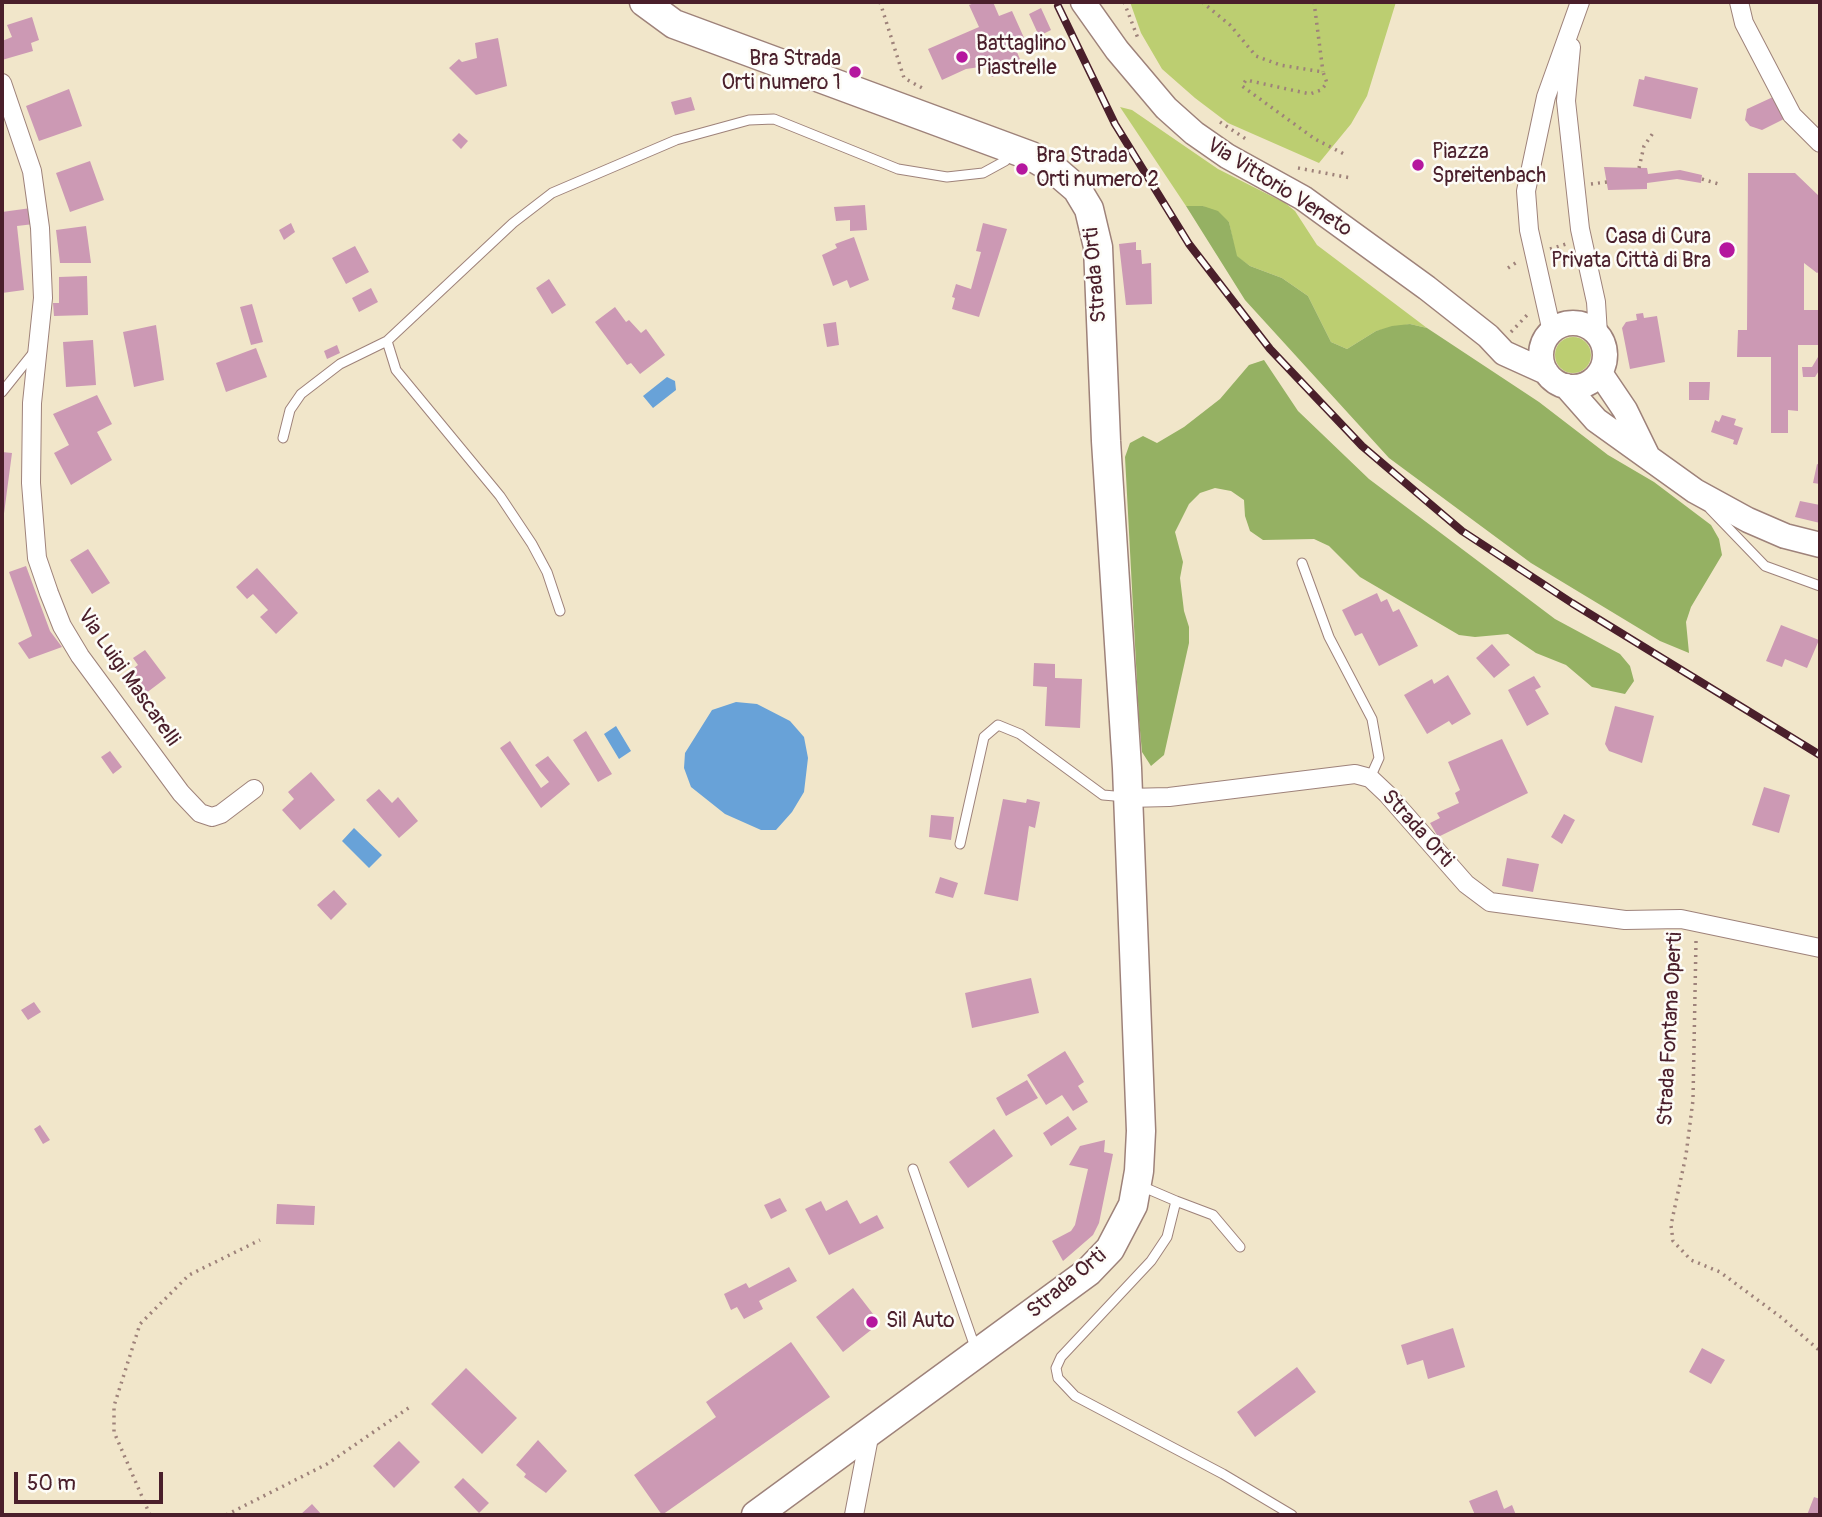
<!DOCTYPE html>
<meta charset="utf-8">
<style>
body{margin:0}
#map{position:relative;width:1822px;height:1517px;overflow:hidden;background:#f1e6ca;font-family:Pangolin,sans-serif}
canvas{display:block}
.frame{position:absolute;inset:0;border:4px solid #4a1f2b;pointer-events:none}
.scale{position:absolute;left:14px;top:1472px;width:149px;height:32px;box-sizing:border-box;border:4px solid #4a1f2b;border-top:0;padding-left:9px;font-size:21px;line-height:24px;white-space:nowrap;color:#4a1f2b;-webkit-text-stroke:5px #fdfcf7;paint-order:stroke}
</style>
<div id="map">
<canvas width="1822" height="1517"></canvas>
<div class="frame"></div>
<div class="scale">50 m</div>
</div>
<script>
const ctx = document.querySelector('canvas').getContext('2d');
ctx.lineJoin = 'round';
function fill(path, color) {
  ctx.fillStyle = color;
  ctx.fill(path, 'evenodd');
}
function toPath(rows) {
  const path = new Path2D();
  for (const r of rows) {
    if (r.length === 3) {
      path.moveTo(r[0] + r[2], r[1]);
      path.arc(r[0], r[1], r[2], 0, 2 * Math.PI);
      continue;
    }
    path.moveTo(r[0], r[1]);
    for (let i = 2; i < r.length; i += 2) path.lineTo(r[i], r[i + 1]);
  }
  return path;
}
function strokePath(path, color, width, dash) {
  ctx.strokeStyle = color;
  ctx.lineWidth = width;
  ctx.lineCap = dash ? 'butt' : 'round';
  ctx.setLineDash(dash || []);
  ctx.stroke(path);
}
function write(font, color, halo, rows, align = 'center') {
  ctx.font = font + ' Pangolin,sans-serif';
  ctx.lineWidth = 5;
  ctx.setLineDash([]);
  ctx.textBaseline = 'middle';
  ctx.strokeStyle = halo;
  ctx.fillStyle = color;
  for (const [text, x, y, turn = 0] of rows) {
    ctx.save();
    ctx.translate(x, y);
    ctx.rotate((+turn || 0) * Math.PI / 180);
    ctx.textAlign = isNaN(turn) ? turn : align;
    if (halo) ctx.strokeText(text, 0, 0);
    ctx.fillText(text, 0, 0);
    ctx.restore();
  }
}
const green = toPath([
 [1130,2,1396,2,1367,96,1351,124,1319,163,1228,123,1195,98,1162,69,1141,33],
 [1120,107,1132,110,1218,169,1285,203,1295,211,1317,245,1427,328,1410,324,1376,331,1347,349,1331,342,1308,296,1282,278,1250,266,1236,256,1229,222,1203,206,1186,206],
 [1573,355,18]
]);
const forest = toPath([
 [1186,206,1203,206,1218,211,1229,222,1237,256,1250,266,1282,278,1308,296,1331,342,1347,349,1376,331,1392,326,1410,324,1427,328,1539,402,1608,455,1654,482,1711,525,1719,539,1722,555,1691,607,1686,622,1689,653,1660,641,1531,563,1389,458,1245,300],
 [1264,360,1298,411,1369,479,1555,619,1620,654,1630,666,1634,681,1625,694,1592,687,1566,665,1536,653,1508,634,1475,637,1459,635,1360,577,1329,546,1314,539,1263,540,1250,531,1245,516,1244,500,1231,491,1215,488,1200,493,1189,504,1175,532,1183,562,1180,578,1184,611,1189,627,1189,643,1164,755,1151,766,1142,752,1139,720,1125,457,1130,443,1143,436,1157,443,1184,427,1220,399,1249,365]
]);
const water = toPath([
 [667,377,675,381,676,390,653,408,643,396],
 [736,702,757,704,790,721,804,737,808,758,804,792,792,812,776,830,761,830,725,814,691,787,684,768,685,753,712,710],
 [616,726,631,751,619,759,604,734],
 [354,828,382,855,369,868,342,841]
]);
const building = toPath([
 [977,2,993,2,999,16,1012,11,1025,40,1014,45,1022,64,992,77,987,66,966,69,942,80,928,49,979,27,969,5],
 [1041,8,1051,30,1039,36,1029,14],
 [32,17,39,40,31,43,33,51,2,60,2,41,12,37,7,25],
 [498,38,507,86,476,95,449,68,459,59,462,62,477,58,475,43],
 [1645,76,1698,88,1691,119,1633,106,1639,79,1644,80],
 [69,89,82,126,39,141,26,106],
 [691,97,695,110,675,115,671,102],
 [1773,97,1784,119,1762,130,1750,126,1745,120,1747,109],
 [459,133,468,141,461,149,452,140],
 [90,161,104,200,70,212,56,173],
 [1604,167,1647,168,1648,174,1680,170,1702,175,1701,183,1677,179,1647,183,1647,189,1608,190],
 [1748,173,1795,173,1820,197,1820,271,1817,273,1804,263,1804,310,1820,310,1820,345,1798,345,1798,411,1788,410,1788,433,1771,433,1771,357,1737,357,1738,330,1747,330],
 [865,205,867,230,850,231,850,220,836,221,834,207],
 [31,208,34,224,17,226,24,290,2,293,2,212],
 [291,223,295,232,284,240,279,230],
 [983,223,1007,229,979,317,952,309,955,298,952,297,956,284,971,289,981,252,976,251],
 [86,226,91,263,60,263,56,230],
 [854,237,869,280,850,288,847,280,833,286,822,255,837,248,835,244],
 [1136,242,1136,250,1141,250,1142,264,1151,263,1152,304,1126,305,1119,244],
 [355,246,369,272,346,284,332,258],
 [87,276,88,315,54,316,53,303,59,303,59,277],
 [549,279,566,305,552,314,536,288],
 [371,288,378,302,359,312,352,298],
 [252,304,263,342,251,345,240,307],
 [615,307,626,322,629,320,641,333,646,329,665,355,640,374,631,363,627,365,595,322],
 [1643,313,1644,318,1657,316,1665,362,1630,369,1622,328,1626,322,1637,320,1636,314],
 [836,322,839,345,827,347,823,324],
 [156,325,164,380,134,387,123,332],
 [93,340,96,385,66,387,63,342],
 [337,345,340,353,327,359,324,351],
 [256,348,267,377,226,392,216,363],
 [1818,357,1820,369,1815,377,1803,377,1802,367,1812,367],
 [1689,382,1710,382,1709,400,1689,400],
 [97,395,112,424,97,432,112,460,71,485,54,453,69,445,53,414],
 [1722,415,1736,419,1734,425,1743,428,1737,445,1733,444,1734,440,1711,432,1715,420,1719,422],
 [2,452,12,453,3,521,2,521],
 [1817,464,1820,465,1820,484,1813,483],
 [1800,501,1820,505,1820,523,1795,517],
 [88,549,110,583,92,594,70,560],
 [26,566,50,631,62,647,29,659,18,643,32,636,9,572],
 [257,568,298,613,276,634,260,617,268,610,253,594,247,599,236,587],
 [1377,593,1381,602,1387,599,1393,612,1399,609,1418,646,1379,666,1362,633,1355,636,1342,610],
 [1781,625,1819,640,1807,668,1785,659,1782,667,1766,661],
 [1492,644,1510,665,1494,678,1476,658],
 [145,650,166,678,141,697,124,675,138,665,133,658],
 [1034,663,1055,664,1055,678,1082,679,1080,728,1045,726,1047,687,1033,686],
 [1448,675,1471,714,1452,725,1449,721,1427,734,1404,695,1432,679,1434,684],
 [1534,676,1541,687,1535,690,1549,714,1527,726,1508,690],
 [1615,706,1654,716,1642,763,1609,751,1605,744],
 [586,731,612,774,598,782,573,740],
 [1502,739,1528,793,1438,837,1430,823,1440,818,1437,813,1459,803,1455,793,1460,790,1448,762],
 [510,741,541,788,549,782,535,765,548,756,570,784,541,808,500,748],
 [110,751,122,767,113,774,101,757],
 [311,772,335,800,300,830,282,810,294,799,288,792],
 [1764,787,1790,795,1779,833,1752,825],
 [379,789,392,803,398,797,418,821,399,838,366,800],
 [1003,799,1026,803,1027,799,1040,802,1035,828,1029,826,1018,901,984,894],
 [1564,814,1575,820,1562,844,1551,837],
 [931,815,954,817,951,840,929,837],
 [1507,858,1539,864,1533,892,1502,886],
 [940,877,958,883,953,898,935,893],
 [334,890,347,904,331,920,317,905],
 [1031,978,1039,1013,972,1028,965,993],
 [34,1002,41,1012,28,1020,21,1010],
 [1065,1051,1084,1082,1078,1086,1088,1102,1073,1111,1062,1095,1046,1105,1027,1075],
 [1027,1080,1038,1098,1006,1116,996,1098],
 [1068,1116,1077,1129,1051,1146,1043,1133],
 [40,1125,50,1140,43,1144,34,1129],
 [994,1129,1013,1156,968,1188,949,1162],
 [1105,1140,1104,1152,1113,1154,1099,1223,1093,1235,1063,1261,1052,1241,1071,1231,1075,1225,1088,1169,1069,1165,1080,1146],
 [780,1198,787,1211,771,1219,764,1205],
 [847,1200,860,1224,877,1215,884,1228,829,1255,805,1209,821,1201,826,1211],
 [277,1204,315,1206,314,1225,276,1224],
 [789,1267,797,1281,759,1301,763,1309,744,1319,737,1307,731,1310,724,1294,746,1283,749,1288],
 [853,1288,880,1323,843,1352,816,1317],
 [1453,1328,1465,1367,1428,1379,1423,1360,1407,1365,1401,1345],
 [791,1342,830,1397,662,1515,634,1475,716,1417,706,1402],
 [1702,1348,1725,1360,1711,1384,1689,1372],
 [1297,1367,1316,1392,1255,1437,1237,1412],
 [466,1368,517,1418,482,1454,431,1404],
 [538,1440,567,1471,546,1493,524,1477,526,1474,516,1465],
 [399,1441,420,1462,394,1488,373,1466],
 [463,1478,489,1503,479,1513,454,1487],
 [1497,1490,1504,1509,1512,1505,1516,1515,1475,1515,1469,1501],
 [1814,1497,1820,1499,1820,1515,1807,1515],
 [312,1504,322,1515,300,1515]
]);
const path = toPath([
 [880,2,904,78,924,89],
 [1124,2,1139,41],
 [1202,2,1230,25,1256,56,1280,65,1323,72,1327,83,1321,90,1310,94,1246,80,1242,86,1315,139,1346,155],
 [1289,2,1307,2],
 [1314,2,1323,72],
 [1220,122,1249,141],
 [1298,168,1351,178],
 [1639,168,1644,146,1653,133],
 [1702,179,1722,185],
 [1591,184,1607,182],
 [1550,249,1566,244],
 [1508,268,1517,262],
 [1511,332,1530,312],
 [1696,941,1693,1100,1686,1155,1671,1225,1673,1241,1691,1260,1720,1272,1782,1318,1820,1351],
 [150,1515,114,1432,114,1406,140,1324,189,1275,260,1240],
 [226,1515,327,1464,410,1407]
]);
const lane = toPath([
 [387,341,396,370,500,496,532,544,547,572,560,611],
 [2,392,34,352],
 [283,438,290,410,301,394,340,364,387,341,513,223,552,193,676,140,749,120,774,119,898,169,947,177,983,173,1005,161,1012,153],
 [1710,509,1765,566,1820,586],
 [1302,563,1329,637,1372,719,1379,758,1370,778],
 [960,844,984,737,998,725,1020,734,1103,795,1126,797],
 [913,1169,976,1350],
 [1141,1186,1176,1201,1167,1237,1151,1261,1061,1357,1056,1368,1058,1378,1075,1396,1223,1474,1292,1515],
 [1176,1201,1213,1215,1240,1247]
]);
const street = toPath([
 [1739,2,1744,23,1792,115,1820,143],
 [1571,47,1566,101,1580,229,1596,302,1598,334],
 [2,83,32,171,40,228,43,298,32,403,31,483,37,558,49,593,62,626,80,656,181,793,200,813,212,817,221,814,254,789],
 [1552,332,1529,230,1526,191,1546,97,1580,2],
 [1127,798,1169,797,1355,774,1370,778,1387,794,1466,884,1490,902,1625,920,1681,919,1820,948],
 [854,1515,870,1432]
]);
const secondary = toPath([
 [1083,2,1117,50,1166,108,1194,133,1227,156,1303,198,1427,288,1488,336,1504,353,1546,372],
 [1573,355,32],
 [1600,373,1625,410,1647,455],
 [1566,386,1596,420,1695,491,1748,520,1785,536,1820,545]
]);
const primary = toPath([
 [644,2,674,24,1031,156,1056,171,1077,189,1089,209,1098,247,1106,441,1127,768,1141,1131,1139,1171,1133,1205,1110,1249,1088,1272,756,1515]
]);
const rail = toPath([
 [1058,6,1115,124,1189,244,1270,349,1362,446,1462,531,1572,603,1820,755]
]);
const markers = [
 [962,57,7,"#b5179e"],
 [855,72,7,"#b5179e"],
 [1418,165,7,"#b5179e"],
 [1022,169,7,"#b5179e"],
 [1727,250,9,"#b5179e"],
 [872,1322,7,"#b5179e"]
];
const poiNames = [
 ["Battaglino",976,45],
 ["Piastrelle",976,69],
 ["Bra Strada",841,60,"right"],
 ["Orti numero 1",841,84,"right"],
 ["Piazza",1432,153],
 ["Spreitenbach",1432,177],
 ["Bra Strada",1036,157],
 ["Orti numero 2",1036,181],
 ["Casa di Cura",1711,238,"right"],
 ["Privata Città di Bra",1711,262,"right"],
 ["Sil Auto",886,1322]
];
const streetNames = [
 ["Via Vittorio Veneto",1279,188,32],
 ["Strada Orti",1096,275,-95],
 ["Via Luigi Mascarelli",128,678,55],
 ["Strada Orti",1417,829,48],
 ["Strada Fontana Operti",1671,1029,-87],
 ["Strada Orti",1067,1284,-40]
];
fill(green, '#bcce71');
fill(forest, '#95b163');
fill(water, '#68a2d8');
fill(building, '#cc99b4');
strokePath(lane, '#9e827a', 11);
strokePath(street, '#9e827a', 20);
strokePath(secondary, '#9e827a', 27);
strokePath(primary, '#9e827a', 31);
strokePath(path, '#9e827a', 3.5, [2, 5]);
strokePath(lane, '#fff', 9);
strokePath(street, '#fff', 18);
strokePath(secondary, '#fff', 24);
strokePath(primary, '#fff', 28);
strokePath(rail, '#4a1f2b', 8);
strokePath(rail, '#fdfcf7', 5, [16]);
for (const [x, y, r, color] of markers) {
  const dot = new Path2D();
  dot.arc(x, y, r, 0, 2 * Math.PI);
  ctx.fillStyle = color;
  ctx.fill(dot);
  strokePath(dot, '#fdfcf7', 2.5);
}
write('21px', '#4a1f2b', '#fdfcf7', poiNames, 'left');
write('21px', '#4a1f2b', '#fdfcf7', streetNames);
</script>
